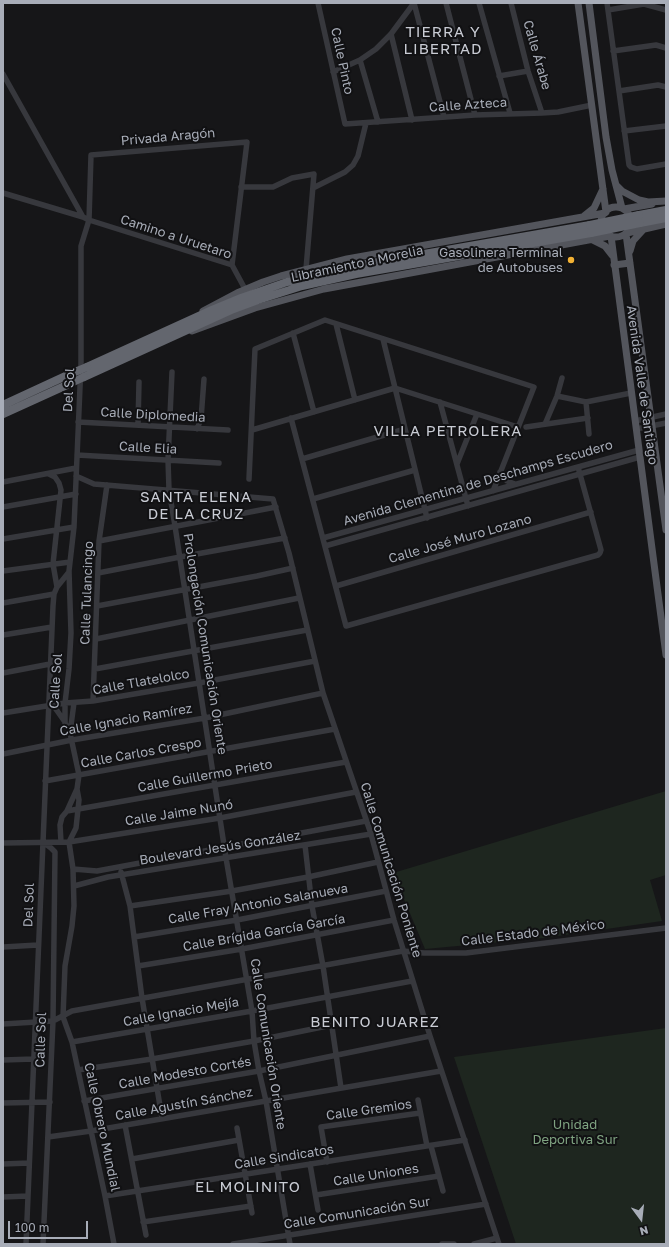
<!DOCTYPE html>
<meta charset="utf-8">
<style>
body{margin:0}
#map{position:relative;width:669px;height:1247px;overflow:hidden;background:#161618;font-family:"Golos Text",sans-serif}
canvas{display:block}
.frame{position:absolute;inset:0;border:4px solid #a8adb8;pointer-events:none}
.north{position:absolute;left:621px;top:1199px;width:40px;height:40px;-webkit-text-stroke:3px #111113;paint-order:stroke;rotate:165deg;font-size:11px;font-weight:700;line-height:16px;text-align:center;color:#a8adb8}
.north::after{content:'';display:block;margin:auto;width:14px;height:18px;background:#a8adb8;clip-path:polygon(50% 0,100% 100%,50% 72%,0 100%)}
.scale{position:absolute;left:8px;top:1221px;width:80px;height:18px;box-sizing:border-box;border:2px solid #a8adb8;border-top:0;padding-left:5px;font-size:12px;line-height:14px;white-space:nowrap;color:#a8adb8;-webkit-text-stroke:3px #111113;paint-order:stroke}
</style>
<div id="map">
<canvas width="669" height="1247"></canvas>
<div class="frame"></div>
<div class="north">N</div>
<div class="scale">100 m</div>
</div>
<script>
const ctx = document.querySelector('canvas').getContext('2d');
ctx.lineJoin = 'round';
function fill(path, color) {
  ctx.fillStyle = color;
  ctx.fill(path, 'evenodd');
}
function toPath(rows) {
  const path = new Path2D();
  for (const r of rows) {
    if (r.length === 3) {
      path.moveTo(r[0] + r[2], r[1]);
      path.arc(r[0], r[1], r[2], 0, 2 * Math.PI);
      continue;
    }
    path.moveTo(r[0], r[1]);
    for (let i = 2; i < r.length; i += 2) path.lineTo(r[i], r[i + 1]);
  }
  return path;
}
function strokePath(path, color, width, dash) {
  ctx.strokeStyle = color;
  ctx.lineWidth = width;
  ctx.lineCap = dash ? 'butt' : 'round';
  ctx.setLineDash(dash || []);
  ctx.stroke(path);
}
function write(font, color, halo, rows, align = 'center') {
  ctx.font = font + ' "Golos Text",sans-serif';
  ctx.lineWidth = 4;
  ctx.setLineDash([]);
  ctx.textBaseline = 'middle';
  ctx.strokeStyle = halo;
  ctx.fillStyle = color;
  for (const [text, x, y, turn = 0] of rows) {
    ctx.save();
    ctx.translate(x, y);
    ctx.rotate((+turn || 0) * Math.PI / 180);
    ctx.textAlign = isNaN(turn) ? turn : align;
    if (halo) ctx.strokeText(text, 0, 0);
    ctx.fillText(text, 0, 0);
    ctx.restore();
  }
}
const green = toPath([
 [666,791,666,875,650,880,662,921,544,938,425,949,393,873],
 [666,1028,666,1244,516,1244,454,1057]
]);
const minor = toPath([
 [318,3,345,124,475,115,542,113,558,112,592,105],
 [414,3,444,117],
 [446,3,475,115],
 [479,3,510,113],
 [511,3,528,71,542,113],
 [607,3,629,165,631,167,637,169,666,164],
 [608,10,644,4,666,10],
 [391,34,412,120],
 [613,51,656,45,666,48],
 [360,60,378,122],
 [333,72,360,60,376,49,391,34,414,3],
 [3,74,83,217,89,220,232,265,245,289],
 [499,76,528,71],
 [619,91,658,85,666,87],
 [624,131,666,126],
 [241,187,273,187,292,178,314,174,306,269],
 [313,188,345,172,353,165,358,156,366,123],
 [3,193,83,217],
 [336,324,355,400],
 [293,333,314,412],
 [383,339,427,518],
 [172,372,168,460,169,490,175,526,226,858,252,1011,254,1041,259,1071,266,1101,290,1244],
 [557,396,586,402,631,393],
 [440,402,468,506],
 [586,402,589,434],
 [291,418,346,626,598,555,600,553,601,550,578,467],
 [635,421,666,414],
 [78,422,228,430],
 [545,424,557,396,562,378],
 [138,425,139,382],
 [526,427,588,418],
 [197,429,201,419,204,379],
 [636,429,666,423],
 [252,430,395,388,518,427],
 [77,455,219,463],
 [302,459,405,429],
 [457,464,477,414],
 [500,472,507,481,515,484],
 [49,474,55,477,59,483,61,490,53,564,57,587],
 [76,476,94,484,273,499,289,553,323,693,371,834,394,920,430,1036,499,1244],
 [249,479,255,349,325,320,534,387,493,491],
 [3,482,76,468],
 [313,499,415,470],
 [3,507,76,494],
 [323,538,639,450],
 [3,539,74,527],
 [99,541,276,507],
 [325,546,640,457],
 [3,571,70,562],
 [98,573,180,557,285,538],
 [336,586,591,512],
 [3,603,54,594],
 [97,606,257,576,293,568],
 [3,635,52,627],
 [96,639,299,598],
 [95,669,307,630],
 [3,673,50,664],
 [93,701,99,541,107,485],
 [53,705,65,722],
 [3,713,65,703,93,701,199,683,315,661],
 [70,733,74,703],
 [3,754,72,740,205,718,323,693],
 [45,781,335,729],
 [77,789,79,800,76,828,69,842,73,869,74,906,72,926,65,966,63,1017,72,1042,105,1196,114,1244],
 [67,811,346,762],
 [43,842,51,848,55,852,53,1021,43,1244],
 [61,842,60,825,62,817,67,811,77,789,79,775,70,733,65,723,65,703,69,669,71,633,69,571,74,527,81,364,81,246,89,220,91,155,247,142,232,265],
 [3,843,69,842,220,818,356,792],
 [305,845,312,906,323,966,341,1088],
 [73,869,97,871,366,821],
 [121,872,130,906,142,998,162,1118],
 [74,886,108,877,371,834],
 [130,906,232,891,308,877,378,862],
 [134,937,237,920,386,891],
 [3,947,38,945],
 [138,966,242,949,394,920],
 [3,1024,53,1021,72,1011,403,951,424,953,466,953,666,928],
 [72,1042,252,1011,412,981],
 [3,1060,34,1059],
 [78,1070,152,1059,254,1041,332,1025],
 [418,1100,427,1146],
 [84,1101,259,1071,430,1036],
 [3,1103,50,1102],
 [125,1125,146,1235],
 [237,1128,252,1213],
 [48,1137,91,1131,441,1071],
 [431,1146,443,1191],
 [132,1159,239,1140],
 [327,1162,321,1127,420,1113],
 [3,1164,29,1163],
 [310,1164,318,1210],
 [316,1195,439,1176],
 [105,1196,465,1140],
 [3,1197,28,1196],
 [143,1222,251,1206],
 [26,1244,53,606,54,594,57,587,69,572],
 [233,1244,486,1204],
 [442,1244,454,1244],
 [474,1244,497,1238]
]);
const major = toPath([
 [578,3,606,212],
 [589,3,606,137,612,170,622,208],
 [616,185,622,191,639,200,648,202,666,201],
 [616,222,15],
 [624,209,652,204],
 [584,216,594,208,603,189],
 [627,233,666,224],
 [626,234,666,530],
 [611,236,666,655],
 [593,240,605,246,612,255],
 [630,251,633,241,643,230],
 [614,265,630,263],
 [203,311,237,293,263,282,281,276,347,259,605,213],
 [192,331,255,308,324,289,610,236]
]);
const highway = toPath([
 [639,215,666,210],
 [640,223,666,218],
 [87,367,212,310,241,298,287,282,361,265,590,225],
 [84,377,231,310,258,300,302,286,356,274,591,233],
 [3,405,70,374],
 [3,414,69,384]
]);
const highwayBridge = toPath([
 [590,225,639,215],
 [591,233,640,223],
 [70,374,87,367],
 [69,384,84,377]
]);
const markers = [
 [571,260,4,"#f2b134"]
];
const streetNames = [
 ["Calle Árabe",537,55,74],
 ["Calle Pinto",342,61,78],
 ["Calle Azteca",468,105,-4],
 ["Privada Aragón",168,137,-5],
 ["Camino a Uruetaro",176,237,18],
 ["Libramiento a Morelia",357,264,-12],
 ["Avenida Valle de Santiago",642,385,82],
 ["Del Sol",69,390,-87],
 ["Calle Diplomedia",153,415,3],
 ["Calle Elia",148,448,3],
 ["Avenida Clementina de Deschamps Escudero",478,483,-16],
 ["Calle José Muro Lozano",460,539,-16],
 ["Calle Tulancingo",87,593,-88],
 ["Prolongación Comunicación Oriente",205,644,81],
 ["Calle Sol",56,681,-86],
 ["Calle Tlatelolco",141,682,-10],
 ["Calle Ignacio Ramírez",126,720,-10],
 ["Calle Carlos Crespo",141,753,-10],
 ["Calle Guillermo Prieto",205,776,-10],
 ["Calle Jaime Nunó",179,813,-9],
 ["Boulevard Jesús González",220,848,-9],
 ["Calle Comunicación Poniente",391,870,73],
 ["Calle Fray Antonio Salanueva",258,904,-10],
 ["Del Sol",29,905,-88],
 ["Calle Brígida García García",264,933,-10],
 ["Calle Estado de México",533,933,-7],
 ["Calle Ignacio Mejía",181,1012,-10],
 ["Calle Sol",41,1040,-88],
 ["Calle Comunicación Oriente",268,1044,81],
 ["Calle Modesto Cortés",185,1073,-10],
 ["Calle Agustín Sánchez",184,1104,-10],
 ["Calle Gremios",369,1110,-8],
 ["Calle Obrero Mundial",102,1127,78],
 ["Calle Sindicatos",284,1157,-9],
 ["Calle Uniones",376,1175,-9],
 ["Calle Comunicación Sur",357,1213,-9]
];
const poiNames = [
 ["Gasolinera Terminal",563,253],
 ["de Autobuses",563,268]
];
const parkNames = [
 ["Unidad",575,1125],
 ["Deportiva Sur",575,1140]
];
const quarterNames = [
 ["TIERRA Y",443,32],
 ["LIBERTAD",443,49],
 ["VILLA PETROLERA",448,431],
 ["SANTA ELENA",196,497],
 ["DE LA CRUZ",196,514],
 ["BENITO JUAREZ",375,1022],
 ["EL MOLINITO",248,1187]
];
fill(green, '#1e261f');
strokePath(minor, '#37383d', 5.5);
strokePath(major, '#53555c', 7);
strokePath(highway, '#63666e', 8);
strokePath(highwayBridge, '#63666e', 8);
for (const [x, y, r, color] of markers) {
  const dot = new Path2D();
  dot.arc(x, y, r, 0, 2 * Math.PI);
  ctx.fillStyle = color;
  ctx.fill(dot);
  strokePath(dot, '#111113', 1.5);
}
write('13px', '#a8adb8', '#111113', streetNames);
write('13px', '#a8adb8', '#111113', poiNames, 'right');
write('13px', '#7fa381', '#111113', parkNames);
ctx.letterSpacing = '1px';
write('15px', '#c9ccd4', '#111113', quarterNames);
ctx.letterSpacing = '0px';
</script>
